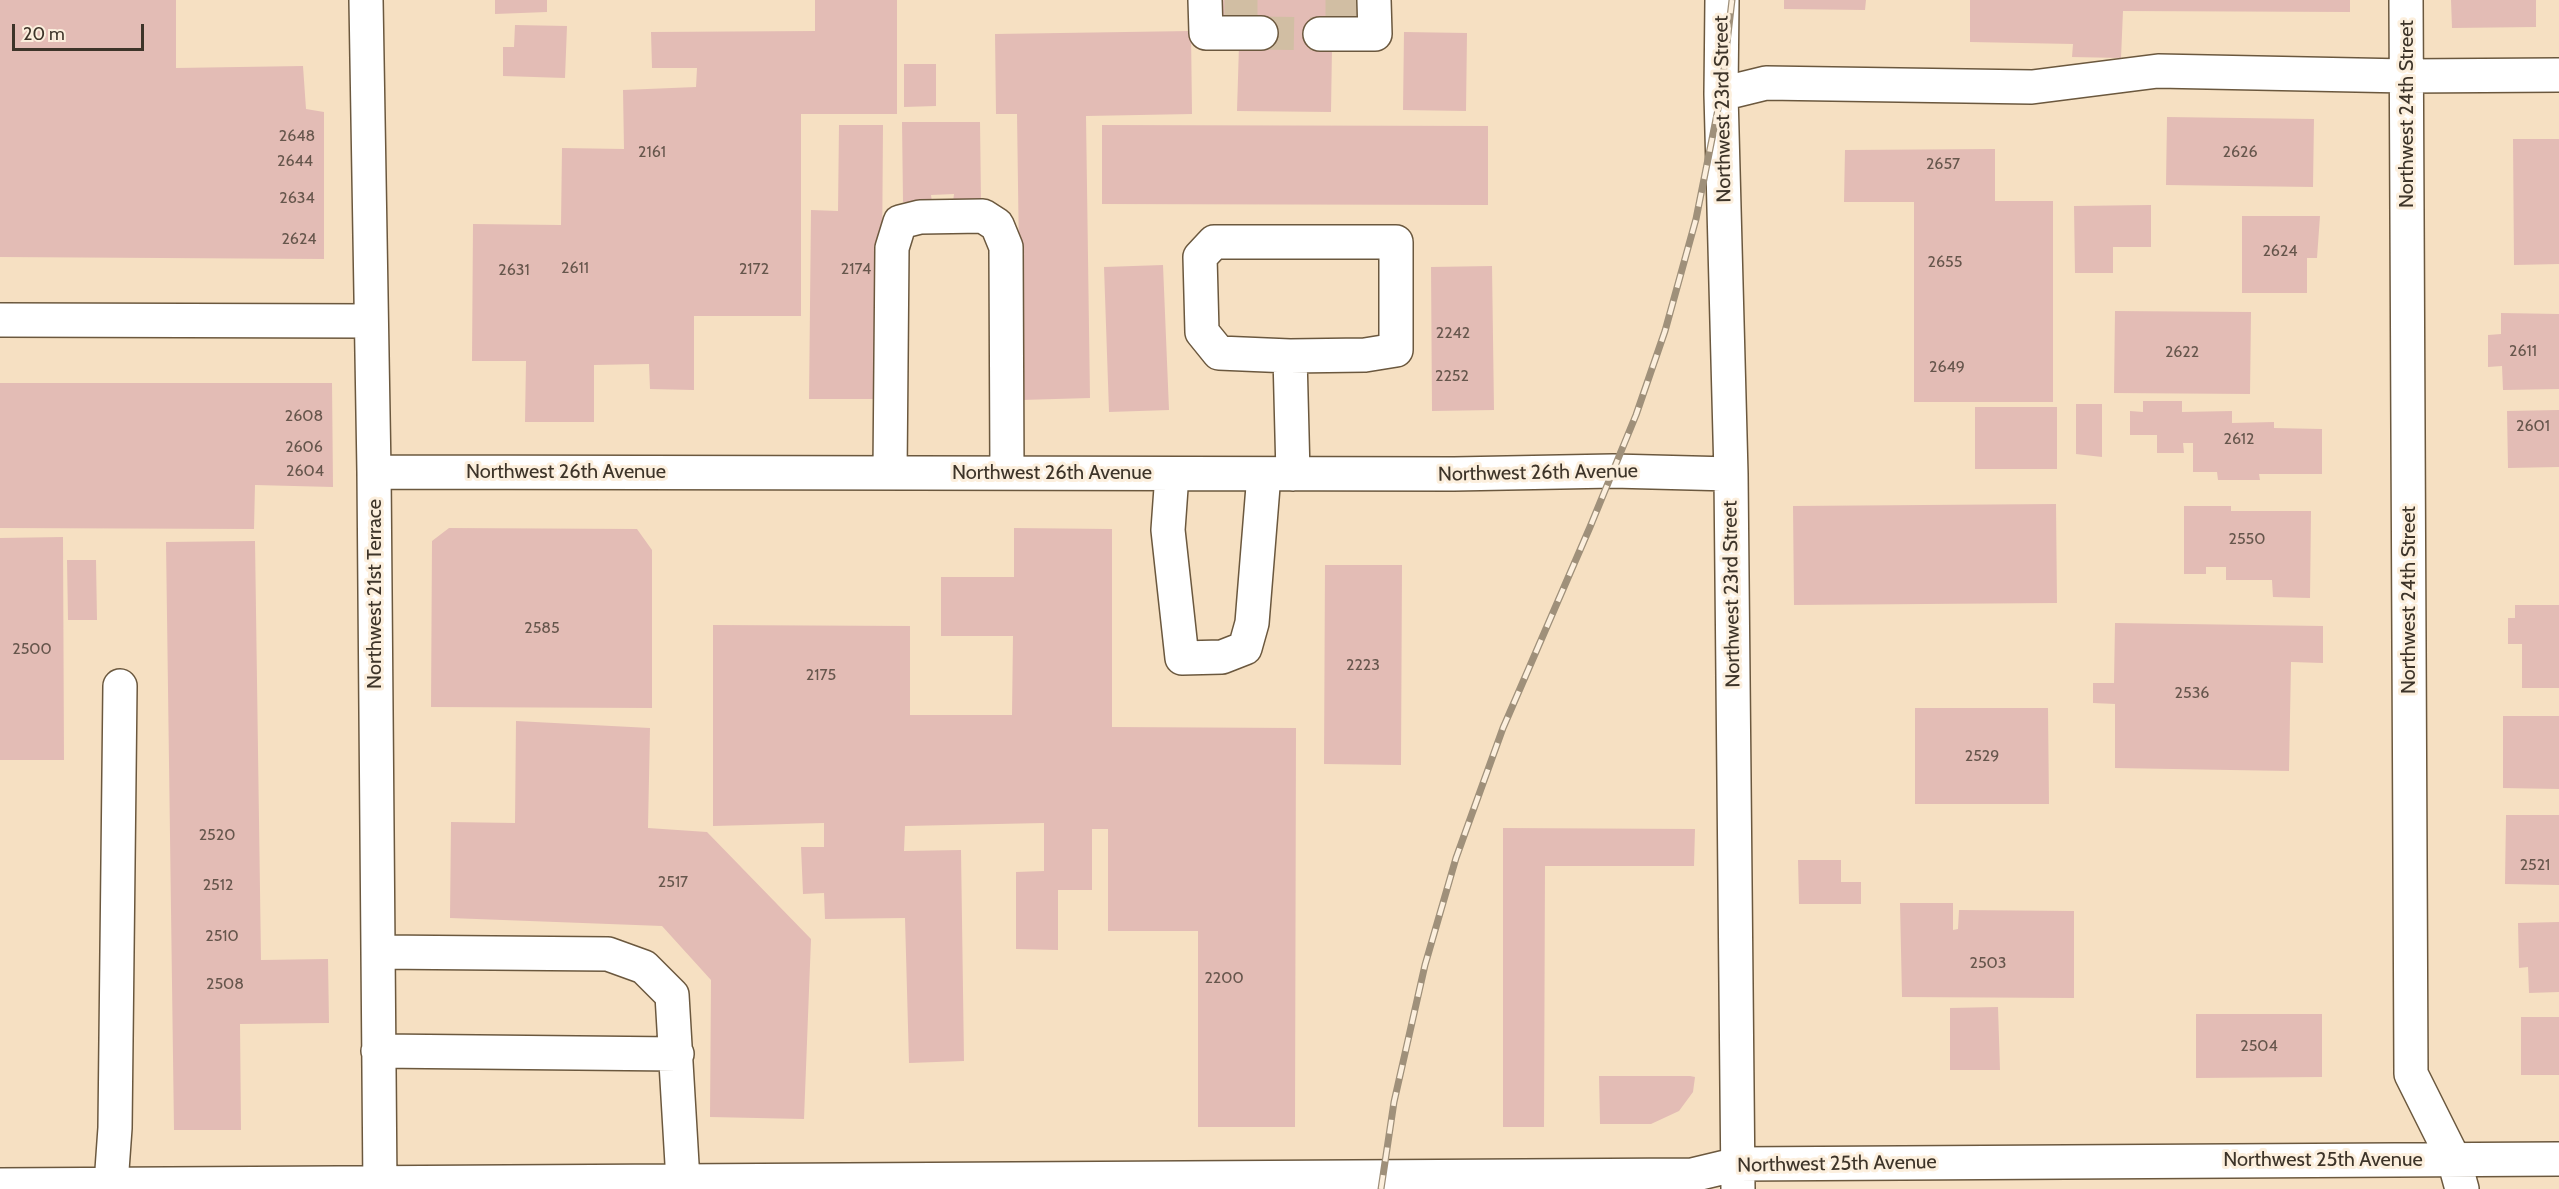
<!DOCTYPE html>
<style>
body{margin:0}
#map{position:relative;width:2559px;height:1189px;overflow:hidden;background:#f6e0c2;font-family:Cabin,sans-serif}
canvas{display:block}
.scale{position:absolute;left:12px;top:24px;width:132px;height:27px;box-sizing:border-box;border:3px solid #3d3429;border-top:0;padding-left:8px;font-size:18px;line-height:21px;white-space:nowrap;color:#3d3429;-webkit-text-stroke:4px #fcefdd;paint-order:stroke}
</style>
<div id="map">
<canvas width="2559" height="1189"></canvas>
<div class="scale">20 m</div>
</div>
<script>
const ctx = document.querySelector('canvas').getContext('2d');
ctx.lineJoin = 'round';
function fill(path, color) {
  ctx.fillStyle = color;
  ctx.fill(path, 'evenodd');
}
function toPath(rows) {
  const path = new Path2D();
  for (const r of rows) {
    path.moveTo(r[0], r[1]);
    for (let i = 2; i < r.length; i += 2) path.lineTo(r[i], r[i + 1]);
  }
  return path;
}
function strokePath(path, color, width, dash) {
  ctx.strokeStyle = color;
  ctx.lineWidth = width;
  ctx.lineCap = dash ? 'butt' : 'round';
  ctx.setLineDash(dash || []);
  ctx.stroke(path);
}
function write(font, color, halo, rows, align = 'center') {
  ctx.font = font + ' Cabin,sans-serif';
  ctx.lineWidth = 6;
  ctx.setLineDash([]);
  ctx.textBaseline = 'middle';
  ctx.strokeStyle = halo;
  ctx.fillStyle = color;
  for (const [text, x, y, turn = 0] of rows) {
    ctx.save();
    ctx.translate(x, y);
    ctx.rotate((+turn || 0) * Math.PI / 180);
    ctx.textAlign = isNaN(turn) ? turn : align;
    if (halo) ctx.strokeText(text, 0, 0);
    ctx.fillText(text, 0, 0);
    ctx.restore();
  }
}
const building = toPath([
 [0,0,176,0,176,68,303,66,306,109,324,112,324,259,0,257],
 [495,0,547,0,547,12,495,14],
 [815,0,897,0,897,114,801,114,801,316,694,316,694,390,650,389,649,364,594,365,594,422,525,422,526,361,472,361,473,224,561,225,562,148,624,149,623,90,696,87,697,68,652,68,651,32,815,31],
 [1219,0,1366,0,1366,19,1332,47,1331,112,1237,111,1239,45,1261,45,1262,17,1219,17],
 [1784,0,1866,0,1865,10,1784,9],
 [1970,0,2350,0,2350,12,2123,11,2121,58,2072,57,2073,44,1970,42],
 [2451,0,2536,0,2536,27,2452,28],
 [515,25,567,26,565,78,503,76,503,47,514,47],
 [1191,31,1192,114,1086,116,1090,398,1021,400,1017,114,996,114,995,34],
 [1404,32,1467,33,1466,111,1403,110],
 [904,64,936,64,936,106,904,107],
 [2167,117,2314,119,2313,187,2166,185],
 [902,122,980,122,981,201,953,202,954,194,931,195,932,202,903,202],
 [839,125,883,125,881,399,809,399,811,210,838,211],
 [1102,125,1488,126,1488,205,1102,204],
 [2513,139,2559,139,2559,264,2514,265],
 [1995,149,1995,201,2053,201,2053,402,1914,402,1914,202,1844,202,1845,150],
 [2151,205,2151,247,2113,247,2113,273,2075,273,2074,206],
 [2242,216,2320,216,2317,258,2307,258,2307,293,2242,293],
 [1163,265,1169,410,1109,412,1104,267],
 [1492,266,1494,410,1432,411,1431,267],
 [2115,311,2251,312,2250,394,2114,393],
 [2501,313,2559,314,2559,389,2503,390,2502,366,2488,367,2488,335,2501,334],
 [0,383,332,383,333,487,255,485,254,529,0,528],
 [2143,401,2182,401,2182,412,2232,411,2232,423,2274,422,2274,428,2322,429,2322,474,2259,474,2260,480,2218,480,2217,472,2193,472,2193,443,2183,443,2184,453,2157,453,2157,435,2130,435,2130,411,2143,412],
 [2076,404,2102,404,2102,457,2076,454],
 [1975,407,2057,407,2057,469,1975,469],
 [2559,410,2559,467,2508,468,2507,411],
 [2056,504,2057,603,1794,605,1793,506],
 [2184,506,2231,506,2231,511,2311,511,2310,598,2273,597,2272,580,2226,580,2226,567,2206,567,2206,574,2184,574],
 [449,528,637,529,652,550,652,708,431,707,432,541],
 [1014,528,1112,529,1112,727,1296,728,1295,1127,1198,1127,1198,931,1108,931,1108,829,1092,829,1092,890,1058,890,1058,950,1016,949,1016,872,1044,871,1044,823,905,826,904,851,961,850,964,1061,909,1063,905,918,825,919,824,893,803,894,801,847,824,847,824,823,713,826,713,625,910,626,910,715,1012,715,1013,636,941,636,941,577,1014,577],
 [63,537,64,760,0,760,0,538],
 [255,541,261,960,328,959,329,1023,240,1024,241,1130,174,1130,166,542],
 [67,560,96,560,97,620,68,620],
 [1325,565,1402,565,1401,765,1324,764],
 [2515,605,2559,605,2559,688,2522,688,2522,644,2508,644,2508,618,2515,618],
 [2115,623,2323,626,2323,663,2291,662,2289,771,2115,768,2115,704,2093,703,2093,683,2114,683],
 [1915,708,2048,708,2049,804,1915,804],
 [2503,716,2559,716,2559,789,2503,788],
 [516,721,650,728,648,828,707,832,811,939,804,1119,710,1117,711,980,662,926,450,918,451,822,515,823],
 [2506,815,2559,815,2559,885,2505,884],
 [1503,828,1695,829,1694,866,1545,866,1544,1127,1503,1127],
 [1798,860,1841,860,1841,882,1861,882,1861,904,1799,904],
 [1900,903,1953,903,1953,930,1958,929,1959,910,2074,911,2074,998,1902,997],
 [2559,922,2559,992,2529,993,2528,967,2519,968,2518,923],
 [1998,1007,2000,1070,1950,1070,1950,1008],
 [2196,1014,2322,1014,2322,1077,2196,1078],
 [2521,1017,2559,1017,2559,1075,2521,1075],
 [1599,1076,1690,1076,1695,1077,1693,1092,1679,1111,1651,1124,1600,1124]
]);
const minorTunnel = toPath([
 [1241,17,1241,0],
 [1342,19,1342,0],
 [1261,33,1320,34]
]);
const minor = toPath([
 [366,0,374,472,380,1189],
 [1205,0,1206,33,1261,33],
 [1722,0,1721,94,1731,474,1738,1189],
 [2406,0,2411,1074,2454,1160,2462,1189],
 [1320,34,1375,34,1374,0],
 [1721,94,1766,83,2032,87,2158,71,2406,76,2559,75],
 [0,320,371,321],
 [1290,356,1365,355,1396,350,1396,242,1214,242,1200,257,1202,332,1219,353,1290,356,1293,474],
 [374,472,1454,474,1613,471,1731,474],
 [890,473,892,248,900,222,920,217,983,216,997,225,1006,247,1007,473],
 [1172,474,1168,530,1182,658,1222,657,1245,648,1252,623,1264,474],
 [378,952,608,954,644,967,672,995,683,1181],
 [378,1051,677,1054],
 [111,1184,115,1128,120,686],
 [0,1185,1692,1175,1738,1164,2559,1159]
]);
const rail = toPath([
 [1381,1189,1394,1102,1425,965,1456,858,1503,728,1590,527,1636,415,1665,331,1696,219,1721,94,1732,0]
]);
const numberNames = [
 ["2648",297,136],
 ["2161",652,152],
 ["2626",2240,152],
 ["2644",295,161],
 ["2657",1943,164],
 ["2634",297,198],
 ["2624",299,239],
 ["2624",2280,251],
 ["2655",1945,262],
 ["2611",575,268],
 ["2172",754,269],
 ["2174",856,269],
 ["2631",514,270],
 ["2242",1453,333],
 ["2611",2523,351],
 ["2622",2182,352],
 ["2649",1947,367],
 ["2252",1452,376],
 ["2608",304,416],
 ["2601",2533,426],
 ["2612",2239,439],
 ["2606",304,447],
 ["2604",305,471],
 ["2550",2247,539],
 ["2585",542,628],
 ["2500",32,649],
 ["2223",1363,665],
 ["2175",821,675],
 ["2536",2192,693],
 ["2529",1982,756],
 ["2520",217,835],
 ["2521",2535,865],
 ["2517",673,882],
 ["2512",218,885],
 ["2510",222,936],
 ["2503",1988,963],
 ["2200",1224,978],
 ["2508",225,984],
 ["2504",2259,1046]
];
const streetNames = [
 ["Northwest 23rd Street",1723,109,-91],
 ["Northwest 24th Street",2407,114,-90],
 ["Northwest 26th Avenue",566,472],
 ["Northwest 26th Avenue",1052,473],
 ["Northwest 26th Avenue",1538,473,-1],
 ["Northwest 21st Terrace",375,594,-90],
 ["Northwest 23rd Street",1732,594,-91],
 ["Northwest 24th Street",2409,600,-90],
 ["Northwest 25th Avenue",2323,1160],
 ["Northwest 25th Avenue",1837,1164,-1]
];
fill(building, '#e3bcb5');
strokePath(minorTunnel, '#d1bea3', 33, [33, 16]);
strokePath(minor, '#6b583e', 36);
strokePath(minor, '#fff', 33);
strokePath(rail, '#9f907a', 7);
strokePath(rail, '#fcefdd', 4.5, [14]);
write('16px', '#66564c', null, numberNames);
write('20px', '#3d3429', '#fcefdd', streetNames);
</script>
